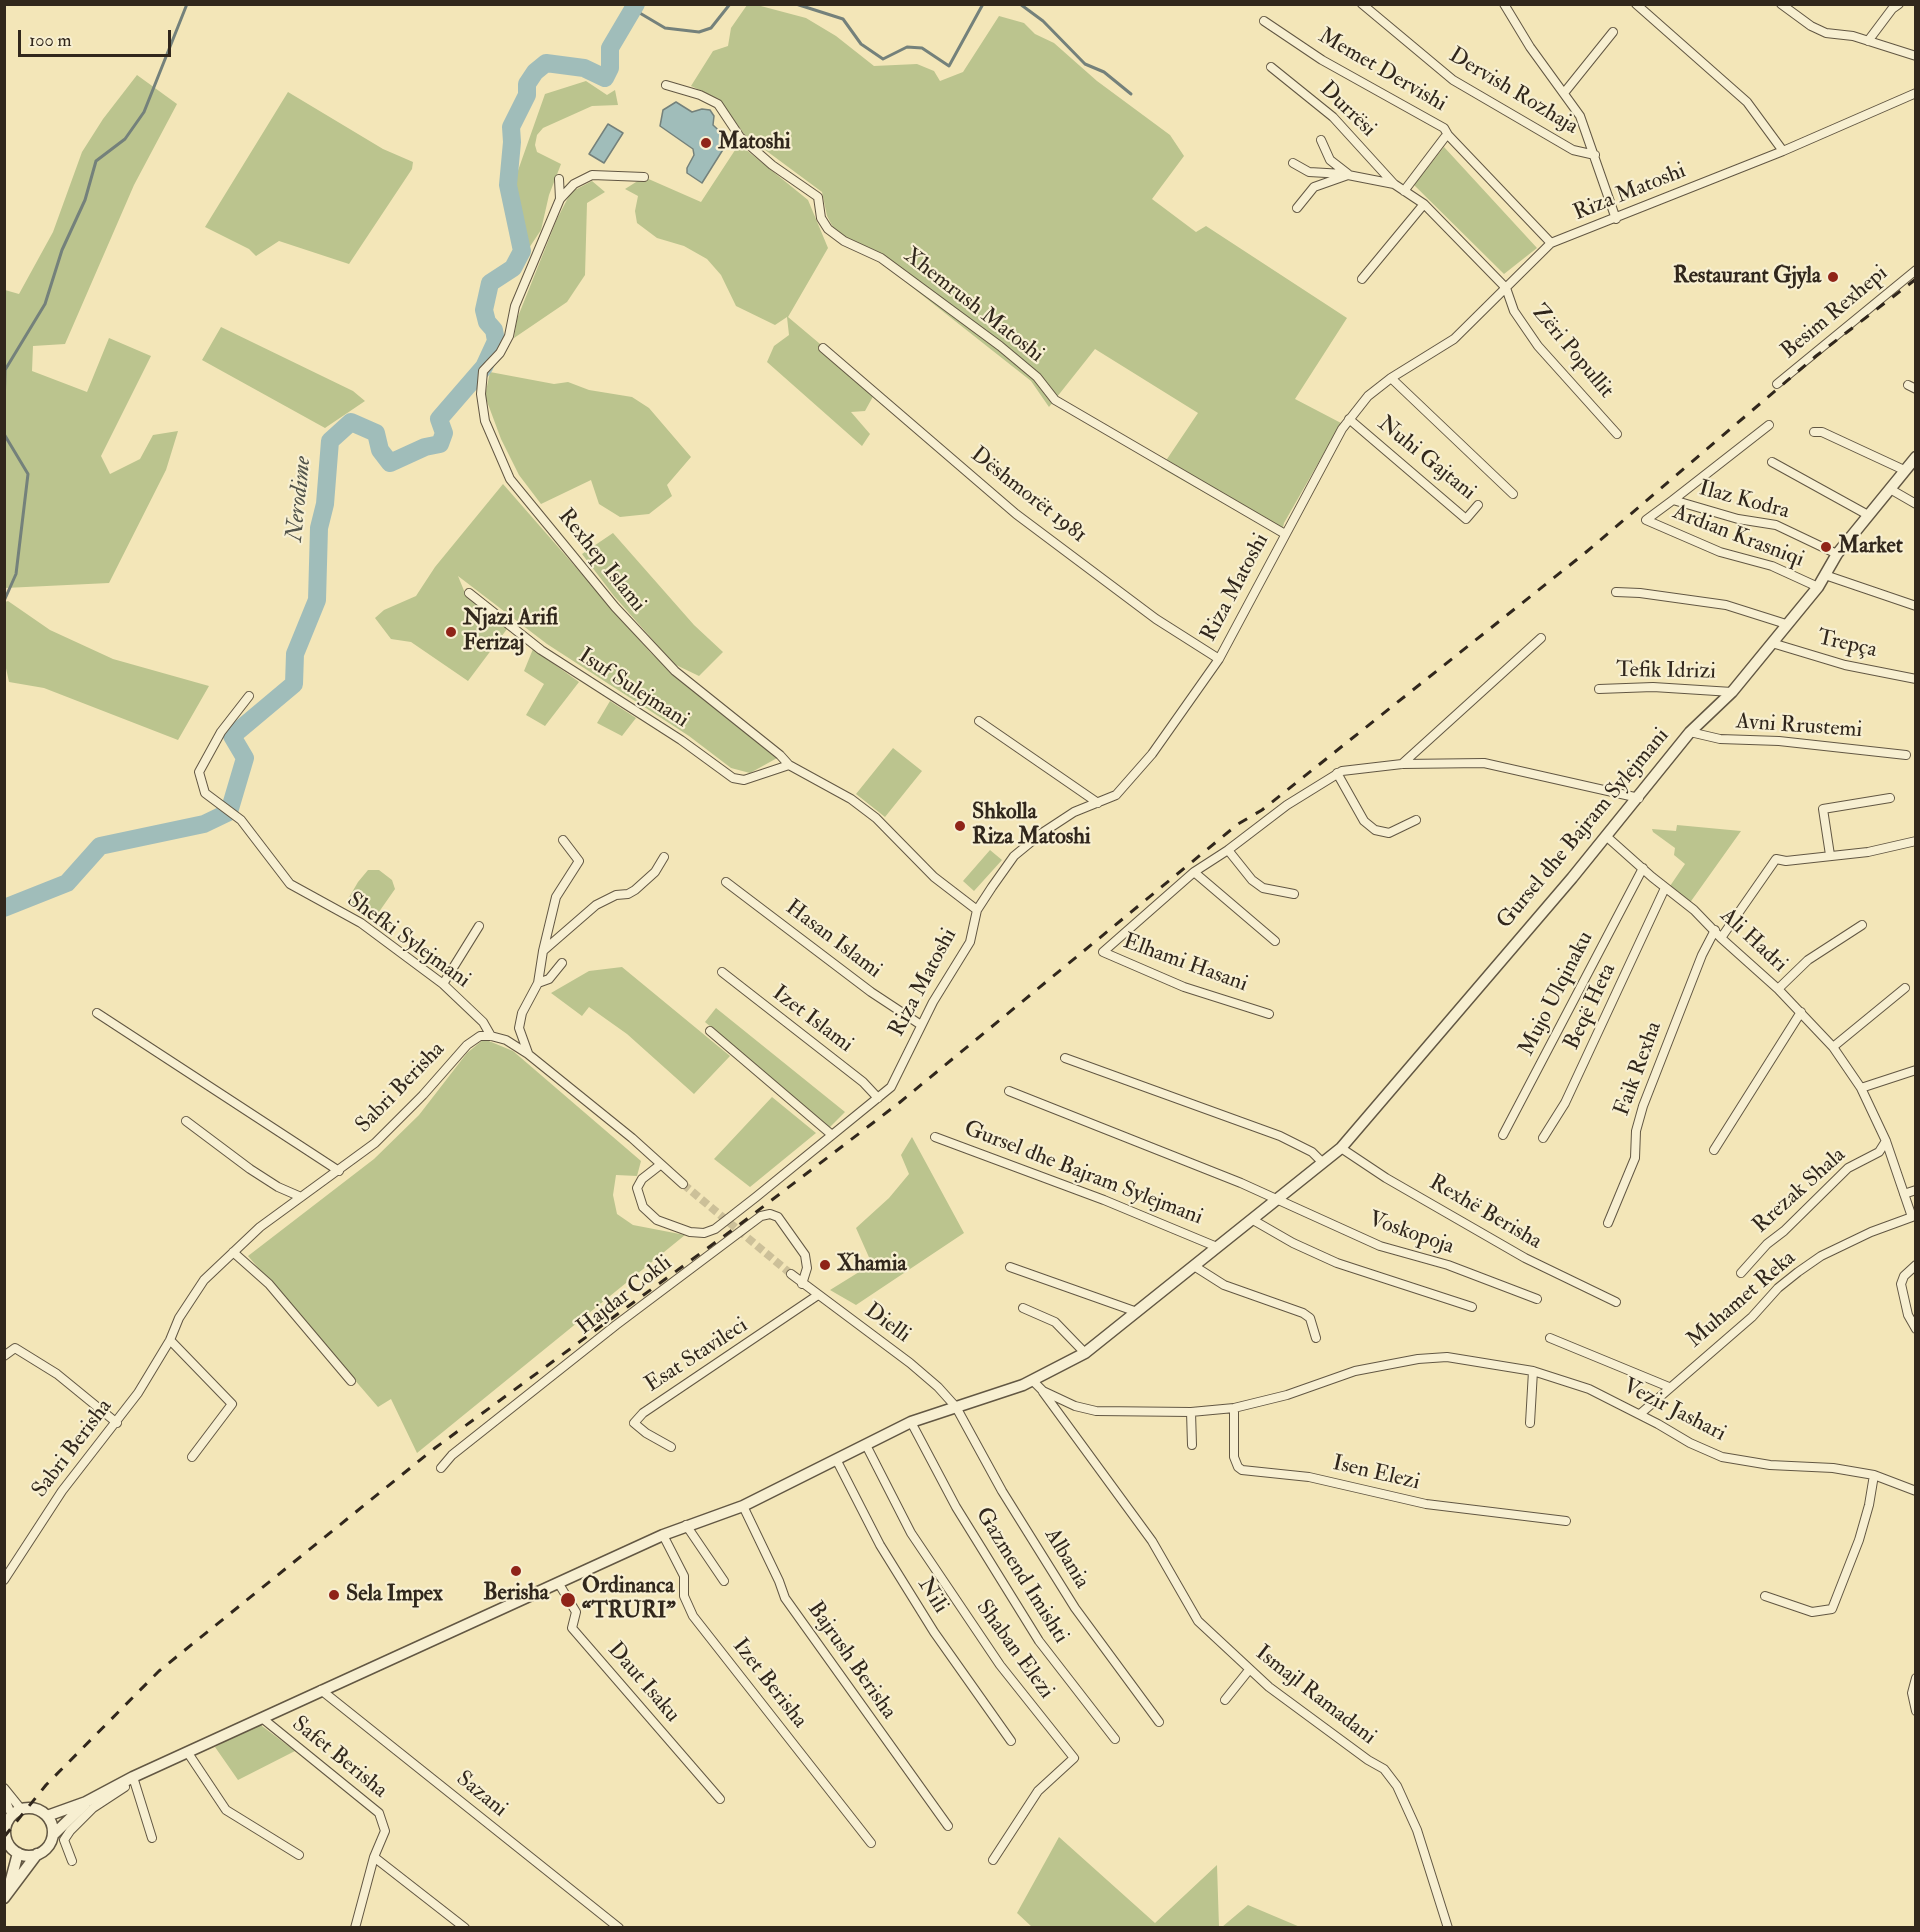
<!DOCTYPE html>
<meta charset="utf-8">
<style>
body{margin:0}
#map{position:relative;width:1920px;height:1932px;overflow:hidden;background:#f3e6b8;font-family:"IM FELL Double Pica",serif}
canvas{display:block}
.frame{position:absolute;inset:0;border:6px solid #31271c;pointer-events:none}
.scale{position:absolute;left:18px;top:30px;width:153px;height:27px;box-sizing:border-box;border:3px solid #31271c;border-top:0;padding-left:8px;font-size:18px;line-height:21px;white-space:nowrap;color:#31271c;-webkit-text-stroke:4px #f7efd1;paint-order:stroke}
</style>
<div id="map">
<canvas width="1920" height="1932"></canvas>
<div class="frame"></div>
<div class="scale">100 m</div>
</div>
<script>
const ctx = document.querySelector('canvas').getContext('2d');
ctx.lineJoin = 'round';
function fill(path, color) {
  ctx.fillStyle = color;
  ctx.fill(path, 'evenodd');
}
function toPath(rows) {
  const path = new Path2D();
  for (const r of rows) {
    if (r.length === 3) {
      path.moveTo(r[0] + r[2], r[1]);
      path.arc(r[0], r[1], r[2], 0, 2 * Math.PI);
      continue;
    }
    path.moveTo(r[0], r[1]);
    for (let i = 2; i < r.length; i += 2) path.lineTo(r[i], r[i + 1]);
  }
  return path;
}
function strokePath(path, color, width, dash) {
  ctx.strokeStyle = color;
  ctx.lineWidth = width;
  ctx.lineCap = dash ? 'butt' : 'round';
  ctx.setLineDash(dash || []);
  ctx.stroke(path);
}
function write(font, color, halo, rows, align = 'center') {
  ctx.font = font + ' "IM FELL Double Pica",serif';
  ctx.lineWidth = 4.5;
  ctx.setLineDash([]);
  ctx.textBaseline = 'middle';
  ctx.strokeStyle = halo;
  ctx.fillStyle = color;
  for (const [text, x, y, turn = 0] of rows) {
    ctx.save();
    ctx.translate(x, y);
    ctx.rotate((+turn || 0) * Math.PI / 180);
    ctx.textAlign = isNaN(turn) ? turn : align;
    if (halo) ctx.strokeText(text, 0, 0);
    ctx.fillText(text, 0, 0);
    ctx.restore();
  }
}
const green = toPath([
 [747,5,757,5,806,18,836,36,874,66,917,64,934,71,940,81,963,72,999,16,1024,23,1035,34,1054,43,1097,81,1170,135,1184,156,1152,199,1196,232,1206,226,1347,318,1295,399,1341,423,1284,523,1281,536,1161,468,1198,413,1095,349,1049,407,1031,381,879,261,835,231,827,216,822,192,745,135,719,99,691,86,713,51,728,46,731,28],
 [137,75,177,104,134,185,65,344,33,346,32,371,87,392,109,338,151,356,101,456,110,474,140,459,153,435,178,431,166,470,109,583,5,588,5,290,19,294,53,232,82,152,103,119],
 [586,81,607,95,615,90,618,105,592,106,543,128,537,135,535,145,537,152,561,164,549,195,541,230,529,248,520,219,515,179,545,94],
 [288,92,383,149,413,162,412,169,349,264,279,241,256,256,249,249,205,227],
 [739,144,808,200,828,248,788,317,876,391,865,411,851,412,870,434,862,446,767,362,774,346,789,335,787,317,775,325,736,306,721,275,707,259,684,246,657,238,637,223,635,211,638,196,625,189,644,177,701,202],
 [1444,147,1537,248,1504,274,1414,185],
 [592,181,605,192,587,203,585,275,567,302,514,338,517,319,557,219,571,192],
 [221,327,353,391,365,401,325,428,202,360],
 [490,372,554,384,568,382,589,390,632,397,649,408,691,457,667,485,672,496,649,514,620,517,599,504,591,480,541,504,519,475,501,439,485,396],
 [503,484,650,652,680,680,779,757,750,773,731,768,689,736,547,644,458,576,465,593,507,629,468,681,411,642,391,639,375,618,384,610,416,596,435,567],
 [613,533,694,625,723,652,699,676,674,664,614,596,582,554],
 [8,601,50,630,113,659,209,686,178,740,44,688,9,682,4,659,5,602],
 [533,649,579,682,545,726,526,715,544,684,524,671],
 [610,701,636,718,622,736,597,723],
 [893,748,922,771,885,817,856,794],
 [1677,825,1741,831,1689,904,1668,889,1685,864,1674,855,1675,848,1653,832,1652,829,1676,831],
 [990,850,1002,860,974,891,963,881],
 [368,870,379,870,392,880,395,889,374,919,347,901,358,882],
 [622,967,730,1056,694,1094,627,1034,589,1007,582,1016,551,993,589,971],
 [716,1008,845,1112,829,1128,705,1022],
 [484,1039,513,1051,641,1161,637,1176,616,1175,613,1195,617,1214,633,1225,685,1235,417,1453,391,1399,378,1407,248,1256,374,1159,419,1115,467,1053],
 [772,1097,816,1133,750,1187,714,1159],
 [912,1137,964,1233,856,1305,830,1290,872,1264,856,1228,889,1198,909,1174,901,1155],
 [258,1723,295,1751,238,1780,215,1747],
 [1059,1837,1155,1923,1217,1865,1219,1927,1032,1927,1017,1913],
 [1248,1905,1300,1927,1222,1927]
]);
const water = toPath([
 [676,102,692,112,702,109,710,110,714,116,713,125,729,140,702,183,687,173,687,168,694,155,693,149,660,126,663,110,676,102],
 [608,124,623,133,604,163,589,154,608,124]
]);
const stream = toPath([
 [796,4,843,19,861,44,883,59,907,47,922,48,949,66,983,4],
 [1020,4,1043,21,1085,64,1104,72,1131,94],
 [633,9,665,28,699,32,711,28,730,4],
 [4,411,5,370,45,304,62,250,85,200,96,161,125,139,144,112,187,4],
 [4,434,28,474,16,574,4,601]
]);
const river = toPath([
 [4,908,67,883,100,846,204,824,229,812,245,758,232,736,294,684,295,654,317,600,319,528,325,504,330,441,351,422,376,433,380,450,390,463,425,447,440,444,444,433,439,419,484,367,496,341,494,330,487,322,484,310,490,283,513,268,522,251,508,185,512,142,511,127,527,95,527,84,535,72,546,63,584,68,605,78,610,68,610,48,636,4]
]);
const minorTunnel = toPath([
 [683,1184,791,1274]
]);
const minor = toPath([
 [1362,4,1453,80,1573,150,1595,155],
 [1504,4,1530,47,1580,116,1616,219],
 [1636,4,1747,102,1783,151],
 [1781,4,1811,26,1826,33,1853,36,1916,56],
 [1264,21,1322,60,1444,128,1448,135,1551,243],
 [1868,41,1892,9,1899,4],
 [1271,67,1333,117,1394,184,1424,204,1506,288,1514,311,1538,346,1617,434],
 [666,85,700,95,718,104,740,137,772,165,818,197,821,218,828,229,844,241,881,258,1000,346,1037,377,1055,400,1285,534],
 [1564,93,1613,32],
 [1321,140,1330,160,1348,174],
 [1293,163,1309,172,1344,174],
 [644,177,592,175,574,184,560,199,515,306,509,336,500,353,483,371,481,394,485,421,510,479,615,607,675,671,780,755,789,765,851,799,876,818,934,877,977,910],
 [559,179,560,199],
 [1404,191,1445,137,1448,135],
 [1297,208,1314,187,1348,175,1394,184],
 [1362,279,1424,204],
 [823,348,1016,514,1156,619,1219,659],
 [1391,378,1513,494],
 [1777,384,1916,270],
 [1908,385,1916,389],
 [1349,419,1466,519,1478,505],
 [1814,432,1822,432,1904,470],
 [1772,462,1868,515],
 [1890,489,1916,504],
 [1673,500,1769,425],
 [1825,575,1916,606],
 [1818,587,1772,566,1720,552,1646,520,1673,500,1738,519,1776,525,1837,554],
 [1616,592,1640,593,1726,605,1786,624],
 [469,593,541,650,681,740,733,778,744,780,789,765],
 [1772,643,1845,665,1916,679],
 [1599,689,1653,687,1732,692],
 [249,696,221,732,199,772,205,793,241,820,290,884,361,923,443,984,483,1022,491,1036],
 [979,721,1098,803],
 [1690,732,1720,739,1779,741,1906,755],
 [1402,764,1541,638],
 [1337,773,1364,821,1375,830,1389,833,1416,820],
 [1606,836,1652,877,1694,910,1721,938,1778,989,1833,1047,1861,1088,1886,1141,1912,1217],
 [1228,850,1252,880,1263,888,1294,894],
 [1830,855,1823,809,1890,798],
 [1194,872,1275,941],
 [726,882,871,992,921,1025],
 [1721,938,1776,859,1786,861,1868,852,1916,841],
 [543,951,556,897,579,861,563,840],
 [722,972,863,1082,878,1098],
 [538,983,549,979,562,963],
 [443,984,479,926],
 [1778,989,1808,960,1862,925],
 [97,1013,339,1171],
 [1269,1014,1184,987,1103,952,1194,872,1228,850,1287,805,1342,771,1402,764,1484,763,1639,798],
 [710,1031,832,1135],
 [1833,1047,1905,988],
 [528,1053,519,1028,522,1013,538,983,543,951,596,905,616,895,628,894,635,890,655,872,664,857],
 [1065,1058,1280,1136,1312,1152,1322,1162],
 [1861,1088,1916,1070],
 [1009,1091,1241,1183,1380,1246,1448,1265,1537,1299],
 [186,1121,250,1169,278,1187,301,1197],
 [1503,1135,1643,868],
 [935,1137,1104,1200,1217,1247],
 [1543,1138,1565,1103,1665,888],
 [1341,1148,1386,1178,1525,1258,1616,1302],
 [1714,1150,1801,1012],
 [660,1165,642,1179,637,1188,643,1207,657,1220,690,1232,704,1233,715,1229,756,1197,891,1087,933,1002,970,942,977,910,992,887,1014,856,1042,833,1074,812,1116,795,1152,754,1219,659,1342,429,1368,396,1391,378,1454,339,1551,243,1783,151,1916,93],
 [1904,1194,1916,1190],
 [1253,1220,1293,1243,1337,1263,1472,1307],
 [1608,1223,1635,1158,1636,1131,1643,1106,1702,955,1715,930],
 [233,1252,269,1284,351,1381],
 [1916,1265,1904,1276,1901,1284,1908,1315,1916,1329],
 [1194,1266,1224,1285,1303,1313,1310,1318,1316,1338],
 [1010,1267,1137,1312],
 [1741,1273,1767,1244,1784,1231,1848,1168,1879,1152,1886,1141],
 [791,1274,910,1363,938,1387,956,1407,1002,1491,1075,1608,1159,1722],
 [1023,1308,1055,1322,1085,1353],
 [1550,1338,1669,1387],
 [170,1340,232,1404,192,1457],
 [4,1356,15,1348,57,1374,117,1423],
 [1033,1381,1043,1391,1075,1406,1096,1411,1191,1412,1234,1408,1287,1395,1355,1371,1418,1359,1447,1357,1533,1371,1589,1389,1658,1424,1690,1443,1722,1457,1770,1465,1833,1468,1874,1475,1916,1491],
 [1043,1392,1152,1541,1198,1621,1269,1687,1368,1760,1384,1769,1397,1786,1417,1830,1448,1928],
 [1234,1408,1234,1457,1238,1467,1242,1470,1309,1477,1426,1504,1566,1521],
 [1191,1412,1192,1445],
 [1640,1414,1752,1317,1778,1288,1798,1272,1821,1256,1871,1232,1912,1217],
 [911,1422,956,1507,1039,1641,1115,1739],
 [1530,1423,1533,1371],
 [866,1445,911,1533,1000,1665,1074,1758,1038,1791,993,1860],
 [671,1447,646,1433,634,1423,643,1413,818,1295],
 [837,1461,880,1545,934,1632,1011,1741],
 [441,1468,452,1455,616,1325,761,1216,770,1214,778,1217,805,1255,807,1268,802,1284],
 [743,1506,779,1581,785,1598,948,1826],
 [686,1525,724,1581],
 [663,1535,684,1576,684,1596,693,1616,871,1843],
 [4,1580,62,1491,138,1393,170,1340,179,1318,204,1280,260,1227,375,1143,423,1095,467,1045,480,1036,491,1036,506,1040,528,1054,632,1138,683,1184],
 [559,1584,576,1612,572,1628,720,1799],
 [1765,1596,1812,1612,1832,1609,1859,1540,1869,1505,1874,1475],
 [1916,1678,1912,1693,1916,1711],
 [321,1690,619,1928],
 [1225,1700,1249,1670],
 [262,1718,379,1813,385,1831,374,1857,465,1928],
 [188,1753,226,1810,299,1855],
 [133,1777,152,1838],
 [4,1788,21,1809],
 [4,1797,12,1816],
 [4,1824,7,1823],
 [4,1836,6,1835],
 [72,1861,64,1840,70,1831,93,1808,125,1787],
 [355,1928,374,1857]
]);
const tertiary = toPath([
 [29,1832,24],
 [47,1816,86,1802,133,1777,663,1535,743,1506,911,1422,1023,1385,1085,1353,1341,1148,1572,878,1690,732,1732,692,1818,587,1837,554,1916,457],
 [53,1835,85,1804],
 [8,1891,18,1853],
 [4,1898,37,1854]
]);
const rail = toPath([
 [4,1837,46,1785,159,1671,435,1448,739,1225,899,1103,1238,824,1262,810,1585,553,1816,356,1916,279]
]);
const markers = [
 [706,143,6,"#8f2418"],
 [1833,277,6,"#8f2418"],
 [1826,547,6,"#8f2418"],
 [451,632,6,"#8f2418"],
 [960,826,6,"#8f2418"],
 [825,1265,6,"#8f2418"],
 [516,1571,6,"#8f2418"],
 [334,1595,6,"#8f2418"],
 [568,1600,8,"#8f2418"]
];
const streetNames = [
 ["Memet Dervishi",1382,71,30],
 ["Dervish Rozhaja",1513,92,31],
 ["Durrësi",1347,110,44],
 ["Riza Matoshi",1630,193,-22],
 ["Xhemrush Matoshi",973,306,38],
 ["Besim Rexhepi",1835,313,-40],
 ["Zëri Popullit",1572,352,50],
 ["Nuhi Gajtani",1426,459,39],
 ["Dëshmorët 1981",1028,496,38],
 ["Ilaz Kodra",1744,501,15],
 ["Ardian Krasniqi",1738,537,21],
 ["Rexhep Islami",601,561,51],
 ["Riza Matoshi",1236,588,-62],
 ["Trepça",1847,645,13],
 ["Tefik Idrizi",1666,672,1],
 ["Isuf Sulejmani",633,689,33],
 ["Avni Rrustemi",1799,727,4],
 ["Gursel dhe Bajram Sylejmani",1584,829,-50],
 ["Hasan Islami",833,940,37],
 ["Shefki Sylejmani",408,941,36],
 ["Ali Hadri",1753,941,43],
 ["Elhami Hasani",1185,964,20],
 ["Riza Matoshi",924,983,-62],
 ["Mujo Ulqinaku",1557,994,-63],
 ["Beqë Heta",1591,1007,-65],
 ["Izet Islami",812,1020,37],
 ["Faik Rexha",1639,1069,-70],
 ["Sabri Berisha",401,1088,-46],
 ["Gursel dhe Bajram Sylejmani",1083,1174,21],
 ["Rrezak Shala",1800,1191,-42],
 ["Rexhë Berisha",1485,1213,30],
 ["Voskopoja",1411,1234,19],
 ["Hajdar Cokli",625,1296,-38],
 ["Muhamet Reka",1742,1300,-41],
 ["Dielli",887,1324,36],
 ["Esat Stavileci",697,1356,-33],
 ["Vezir Jashari",1674,1411,27],
 ["Sabri Berisha",73,1449,-53],
 ["Isen Elezi",1376,1474,13],
 ["Albania",1066,1559,59],
 ["Gazmend Imishti",1021,1576,58],
 ["Nili",932,1596,58],
 ["Shaban Elezi",1014,1650,54],
 ["Bajrush Berisha",851,1661,55],
 ["Daut Isaku",643,1683,49],
 ["Izet Berisha",769,1684,52],
 ["Ismajl Ramadani",1315,1696,38],
 ["Safet Berisha",339,1758,39],
 ["Sazani",481,1795,39]
];
const poiNames = [
 ["Matoshi",718,143],
 ["Restaurant Gjyla",1821,277,"right"],
 ["Market",1838,547],
 ["Njazi Arifi",463,619],
 ["Ferizaj",463,644],
 ["Shkolla",972,813],
 ["Riza Matoshi",972,838],
 ["Xhamia",837,1265],
 ["Ordinanca",582,1587],
 ["“TRURI”",582,1612],
 ["Berisha",516,1594,"center"],
 ["Sela Impex",346,1595]
];
const waterNames = [
 ["Nerodime",300,499,-84]
];
fill(green, '#bbc48e');
fill(water, '#a0bdba');
strokePath(water, '#74817b', 1.5);
strokePath(stream, '#74817b', 3);
strokePath(river, '#a0bdba', 18);
strokePath(minorTunnel, '#ccc099', 8, [8, 4]);
strokePath(minor, '#625743', 10);
strokePath(tertiary, '#625743', 13);
strokePath(minor, '#f7efd1', 8);
strokePath(tertiary, '#f7efd1', 10);
strokePath(rail, '#31271c', 3, [10, 10]);
for (const [x, y, r, color] of markers) {
  const dot = new Path2D();
  dot.arc(x, y, r, 0, 2 * Math.PI);
  ctx.fillStyle = color;
  ctx.fill(dot);
  strokePath(dot, '#f7efd1', 2);
}
write('22px', '#31271c', '#f7efd1', streetNames);
write('bold 22px', '#31271c', '#f7efd1', poiNames, 'left');
write('italic 24px', '#52544b', '#f7efd1', waterNames);
</script>
